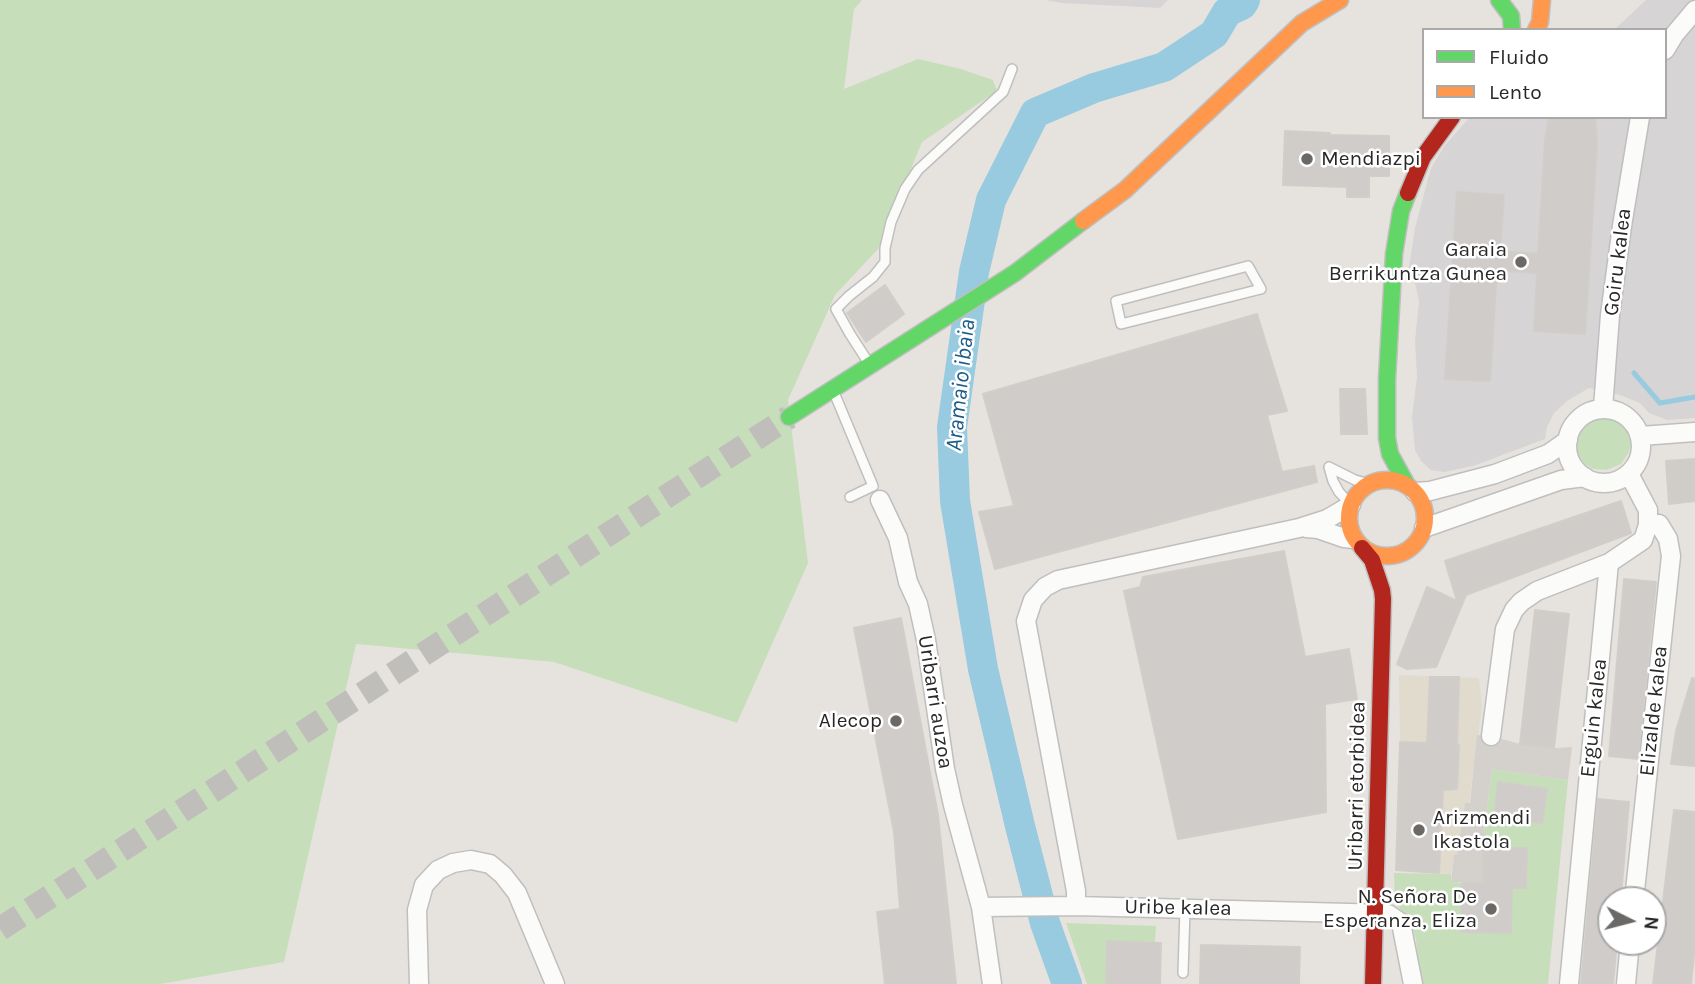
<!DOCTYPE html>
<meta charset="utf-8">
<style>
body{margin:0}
#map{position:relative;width:1695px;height:984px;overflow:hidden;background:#e6e3de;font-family:Karla,sans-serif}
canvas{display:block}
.legend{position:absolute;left:1422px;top:28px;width:245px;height:91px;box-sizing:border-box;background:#fff;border:2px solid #a9a9a9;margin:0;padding:9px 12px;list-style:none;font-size:21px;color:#282828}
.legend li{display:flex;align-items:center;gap:14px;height:35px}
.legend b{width:35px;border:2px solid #a9a9a9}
.north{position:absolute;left:1597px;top:886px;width:70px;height:70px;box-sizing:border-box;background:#fff;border:2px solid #a9a9a9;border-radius:50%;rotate:96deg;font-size:19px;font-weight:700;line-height:28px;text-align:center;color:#282828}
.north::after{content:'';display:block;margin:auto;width:24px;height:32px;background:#6a6968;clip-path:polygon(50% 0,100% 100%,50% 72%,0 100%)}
</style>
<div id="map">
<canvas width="1695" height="984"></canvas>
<ul class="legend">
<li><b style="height:9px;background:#63d668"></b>Fluido</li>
<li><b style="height:9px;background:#ff974d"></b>Lento</li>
</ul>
<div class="north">N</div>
</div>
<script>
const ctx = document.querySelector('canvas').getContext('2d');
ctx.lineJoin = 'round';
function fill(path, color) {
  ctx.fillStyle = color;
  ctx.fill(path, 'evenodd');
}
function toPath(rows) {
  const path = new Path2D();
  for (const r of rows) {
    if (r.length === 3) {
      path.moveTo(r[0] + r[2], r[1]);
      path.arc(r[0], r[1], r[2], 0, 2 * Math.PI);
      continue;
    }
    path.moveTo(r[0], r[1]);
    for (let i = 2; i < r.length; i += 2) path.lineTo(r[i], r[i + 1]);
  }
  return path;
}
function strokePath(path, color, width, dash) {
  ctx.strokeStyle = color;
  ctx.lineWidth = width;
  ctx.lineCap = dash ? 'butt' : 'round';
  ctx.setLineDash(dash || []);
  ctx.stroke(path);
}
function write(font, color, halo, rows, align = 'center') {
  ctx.font = font + ' Karla,sans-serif';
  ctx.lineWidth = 5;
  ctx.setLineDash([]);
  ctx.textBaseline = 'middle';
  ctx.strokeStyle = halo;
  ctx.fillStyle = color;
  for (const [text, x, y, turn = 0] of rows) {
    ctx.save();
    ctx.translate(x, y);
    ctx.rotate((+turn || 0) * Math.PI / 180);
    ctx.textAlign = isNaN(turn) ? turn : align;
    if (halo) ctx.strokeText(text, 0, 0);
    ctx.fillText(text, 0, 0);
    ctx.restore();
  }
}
const industrial = toPath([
 [1045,0,1168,0,1160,8,1062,3],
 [1646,0,1695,0,1695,418,1667,420,1649,413,1640,403,1620,395,1589,388,1567,401,1554,413,1547,427,1545,439,1473,466,1444,472,1431,470,1421,461,1415,450,1412,417,1417,377,1415,341,1419,301,1416,287,1409,268,1415,228,1431,168,1445,145,1470,117,1665,117,1665,30,1614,30]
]);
const education = toPath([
 [1399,675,1479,678,1482,707,1469,803,1465,803,1457,856,1454,856,1451,874,1396,870,1400,742]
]);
const green = toPath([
 [0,0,862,0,854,9,844,89,918,59,961,69,993,80,997,91,922,142,878,249,835,295,788,400,808,563,737,723,554,662,356,644,284,962,160,984,0,984],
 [1602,416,1619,420,1627,430,1631,441,1629,452,1621,464,1607,470,1594,469,1584,464,1577,452,1578,434,1586,422],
 [1492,769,1568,780,1548,984,1420,984,1416,939,1410,923,1395,902,1394,873,1451,874,1451,882,1462,883,1461,932,1511,933,1512,888,1526,888,1527,849,1489,848,1484,831],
 [1066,923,1156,926,1155,942,1107,941,1106,984,1087,984]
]);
const plaza = toPath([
 [1477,735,1491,736,1520,744,1554,748,1572,747,1568,780,1492,769,1484,831,1489,848,1483,883,1451,882,1454,855,1457,855,1465,803,1470,803]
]);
const stream = toPath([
 [1634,373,1660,403,1695,397]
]);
const river = toPath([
 [1067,984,1045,923,1020,826,983,669,955,501,952,427,974,272,991,200,1035,113,1094,88,1164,67,1214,34,1227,12,1242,5,1245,0]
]);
const building = toPath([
 [1549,117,1595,117,1597,144,1585,334,1534,331,1537,273,1497,270,1490,381,1445,379,1457,192,1504,195,1500,251,1538,254,1545,141,1549,117],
 [1285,131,1330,133,1330,135,1389,136,1389,176,1369,176,1369,197,1347,197,1347,187,1283,185,1285,131],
 [885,285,904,314,866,342,847,313,885,285],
 [1257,314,1287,411,1267,415,1282,472,1314,466,1317,482,995,569,979,512,1014,506,983,394,1257,314],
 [1340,389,1365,389,1367,434,1341,434,1340,389],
 [1695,459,1695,501,1669,504,1666,461,1695,459],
 [1621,501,1631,533,1466,595,1436,667,1407,669,1397,664,1427,587,1457,601,1445,561,1621,501],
 [1284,551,1305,657,1349,649,1357,699,1325,704,1326,812,1178,839,1124,591,1140,587,1143,577,1284,551],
 [1624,579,1656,582,1638,759,1609,756,1624,579],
 [1535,610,1569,614,1554,748,1520,744,1535,610],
 [901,618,938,815,956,984,885,984,877,912,900,909,894,832,854,628,901,618],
 [1430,677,1459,677,1457,745,1459,745,1457,789,1443,790,1439,873,1396,870,1400,742,1427,743,1430,677],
 [1692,678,1695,679,1695,766,1671,764,1676,731,1692,678],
 [1498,782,1547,789,1542,823,1494,817,1498,782],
 [1598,799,1629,802,1621,896,1611,895,1611,942,1617,942,1613,984,1581,984,1598,799],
 [1674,810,1695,812,1695,946,1691,984,1653,984,1674,810],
 [1483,848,1527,848,1526,888,1512,888,1511,933,1461,932,1462,883,1483,883,1483,848],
 [1107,941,1161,943,1160,984,1106,984,1107,941],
 [1201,945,1300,947,1299,984,1200,984,1201,945]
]);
const secondaryTunnel = toPath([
 [0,929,789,417]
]);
const lane = toPath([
 [1248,266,1261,289,1121,324,1116,301,1248,266],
 [870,365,850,334,836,309,849,296,873,277,885,262,885,248,891,222,905,189,918,170,1003,92,1012,69],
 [833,390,873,486,850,497],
 [1329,467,1355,480,1370,484],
 [1329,467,1333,481,1339,492,1351,505],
 [1183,973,1185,909]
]);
const street = toPath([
 [1665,50,1674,35,1695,10],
 [1603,408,1610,315,1622,226,1640,117],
 [1604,446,37],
 [1641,436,1695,432],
 [1415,492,1430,491,1495,474,1548,454,1568,440],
 [880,500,898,538,908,582,918,604,926,640,945,769,953,805,981,907,992,984],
 [1306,528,1318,529,1344,538,1354,539],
 [1424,528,1561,480,1585,477],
 [1491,736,1505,629,1514,610,1521,602,1537,591,1609,563],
 [1634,900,1671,556,1668,539,1659,524],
 [1076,906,1076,891,1026,621,1033,600,1045,587,1058,580,1299,528,1327,519,1351,505],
 [981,907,1076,906,1388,914,1401,923,1413,984],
 [419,984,417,910,424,885,438,870,453,863,471,860,490,864,503,875,517,893,555,984],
 [1569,984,1609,563,1643,540,1648,525,1648,510,1629,474],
 [1626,984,1630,942]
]);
const fast = toPath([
 [1499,0,1511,16,1512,30],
 [789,417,1015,273,1083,221],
 [1407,485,1390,454,1387,438,1387,379,1394,254,1401,211,1408,193]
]);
const slow = toPath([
 [1536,30,1540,22,1542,0],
 [1083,221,1125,190,1302,23,1340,0],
 [1387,518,38]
]);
const jam = toPath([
 [1408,193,1423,157,1452,117],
 [1362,548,1372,560,1382,590,1383,599,1373,984]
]);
const markers = [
 [1307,159,7,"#6a6968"],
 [1521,262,7,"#6a6968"],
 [896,721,7,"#6a6968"],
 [1419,830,7,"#6a6968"],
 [1491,909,7,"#6a6968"]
];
const poiNames = [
 ["Mendiazpi",1321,159,"left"],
 ["Garaia",1507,250],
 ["Berrikuntza Gunea",1507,274],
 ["Alecop",882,721],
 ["Arizmendi",1433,818,"left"],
 ["Ikastola",1433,842,"left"],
 ["N. Señora De",1477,897],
 ["Esperanza, Eliza",1477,921]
];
const streetNames = [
 ["Goiru kalea",1618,262,-83],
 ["Uribarri auzoa",935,702,81],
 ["Elizalde kalea",1654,711,-84],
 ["Erguin kalea",1594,718,-84],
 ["Uribarri etorbidea",1357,786,-89],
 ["Uribe kalea",1178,908,1]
];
const waterNames = [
 ["Aramaio ibaia",961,385,-84]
];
fill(industrial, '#d6d4d5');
fill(education, '#e0dbcd');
fill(green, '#c7deba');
fill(plaza, '#d4d1cc');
strokePath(stream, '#98cae0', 5);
strokePath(river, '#98cae0', 30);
fill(building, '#cfccc9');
strokePath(building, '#d1ceca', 2);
strokePath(secondaryTunnel, '#c0beba', 24, [24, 12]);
strokePath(lane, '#c0bfbf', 12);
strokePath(street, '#c0bfbf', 21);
strokePath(fast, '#c0bfbf', 19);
strokePath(slow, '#c0bfbf', 19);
strokePath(jam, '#c0bfbf', 19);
strokePath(lane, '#fbfbfa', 9);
strokePath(street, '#fbfbfa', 18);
strokePath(fast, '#63d668', 16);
strokePath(slow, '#ff974d', 16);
strokePath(jam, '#b3261e', 16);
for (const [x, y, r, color] of markers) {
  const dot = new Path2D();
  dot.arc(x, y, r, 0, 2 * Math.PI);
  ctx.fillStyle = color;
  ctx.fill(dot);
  strokePath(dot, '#fff', 2.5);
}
write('21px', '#282828', '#fff', poiNames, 'right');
write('21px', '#282828', '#fff', streetNames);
write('italic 23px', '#1a5c89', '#fff', waterNames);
</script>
